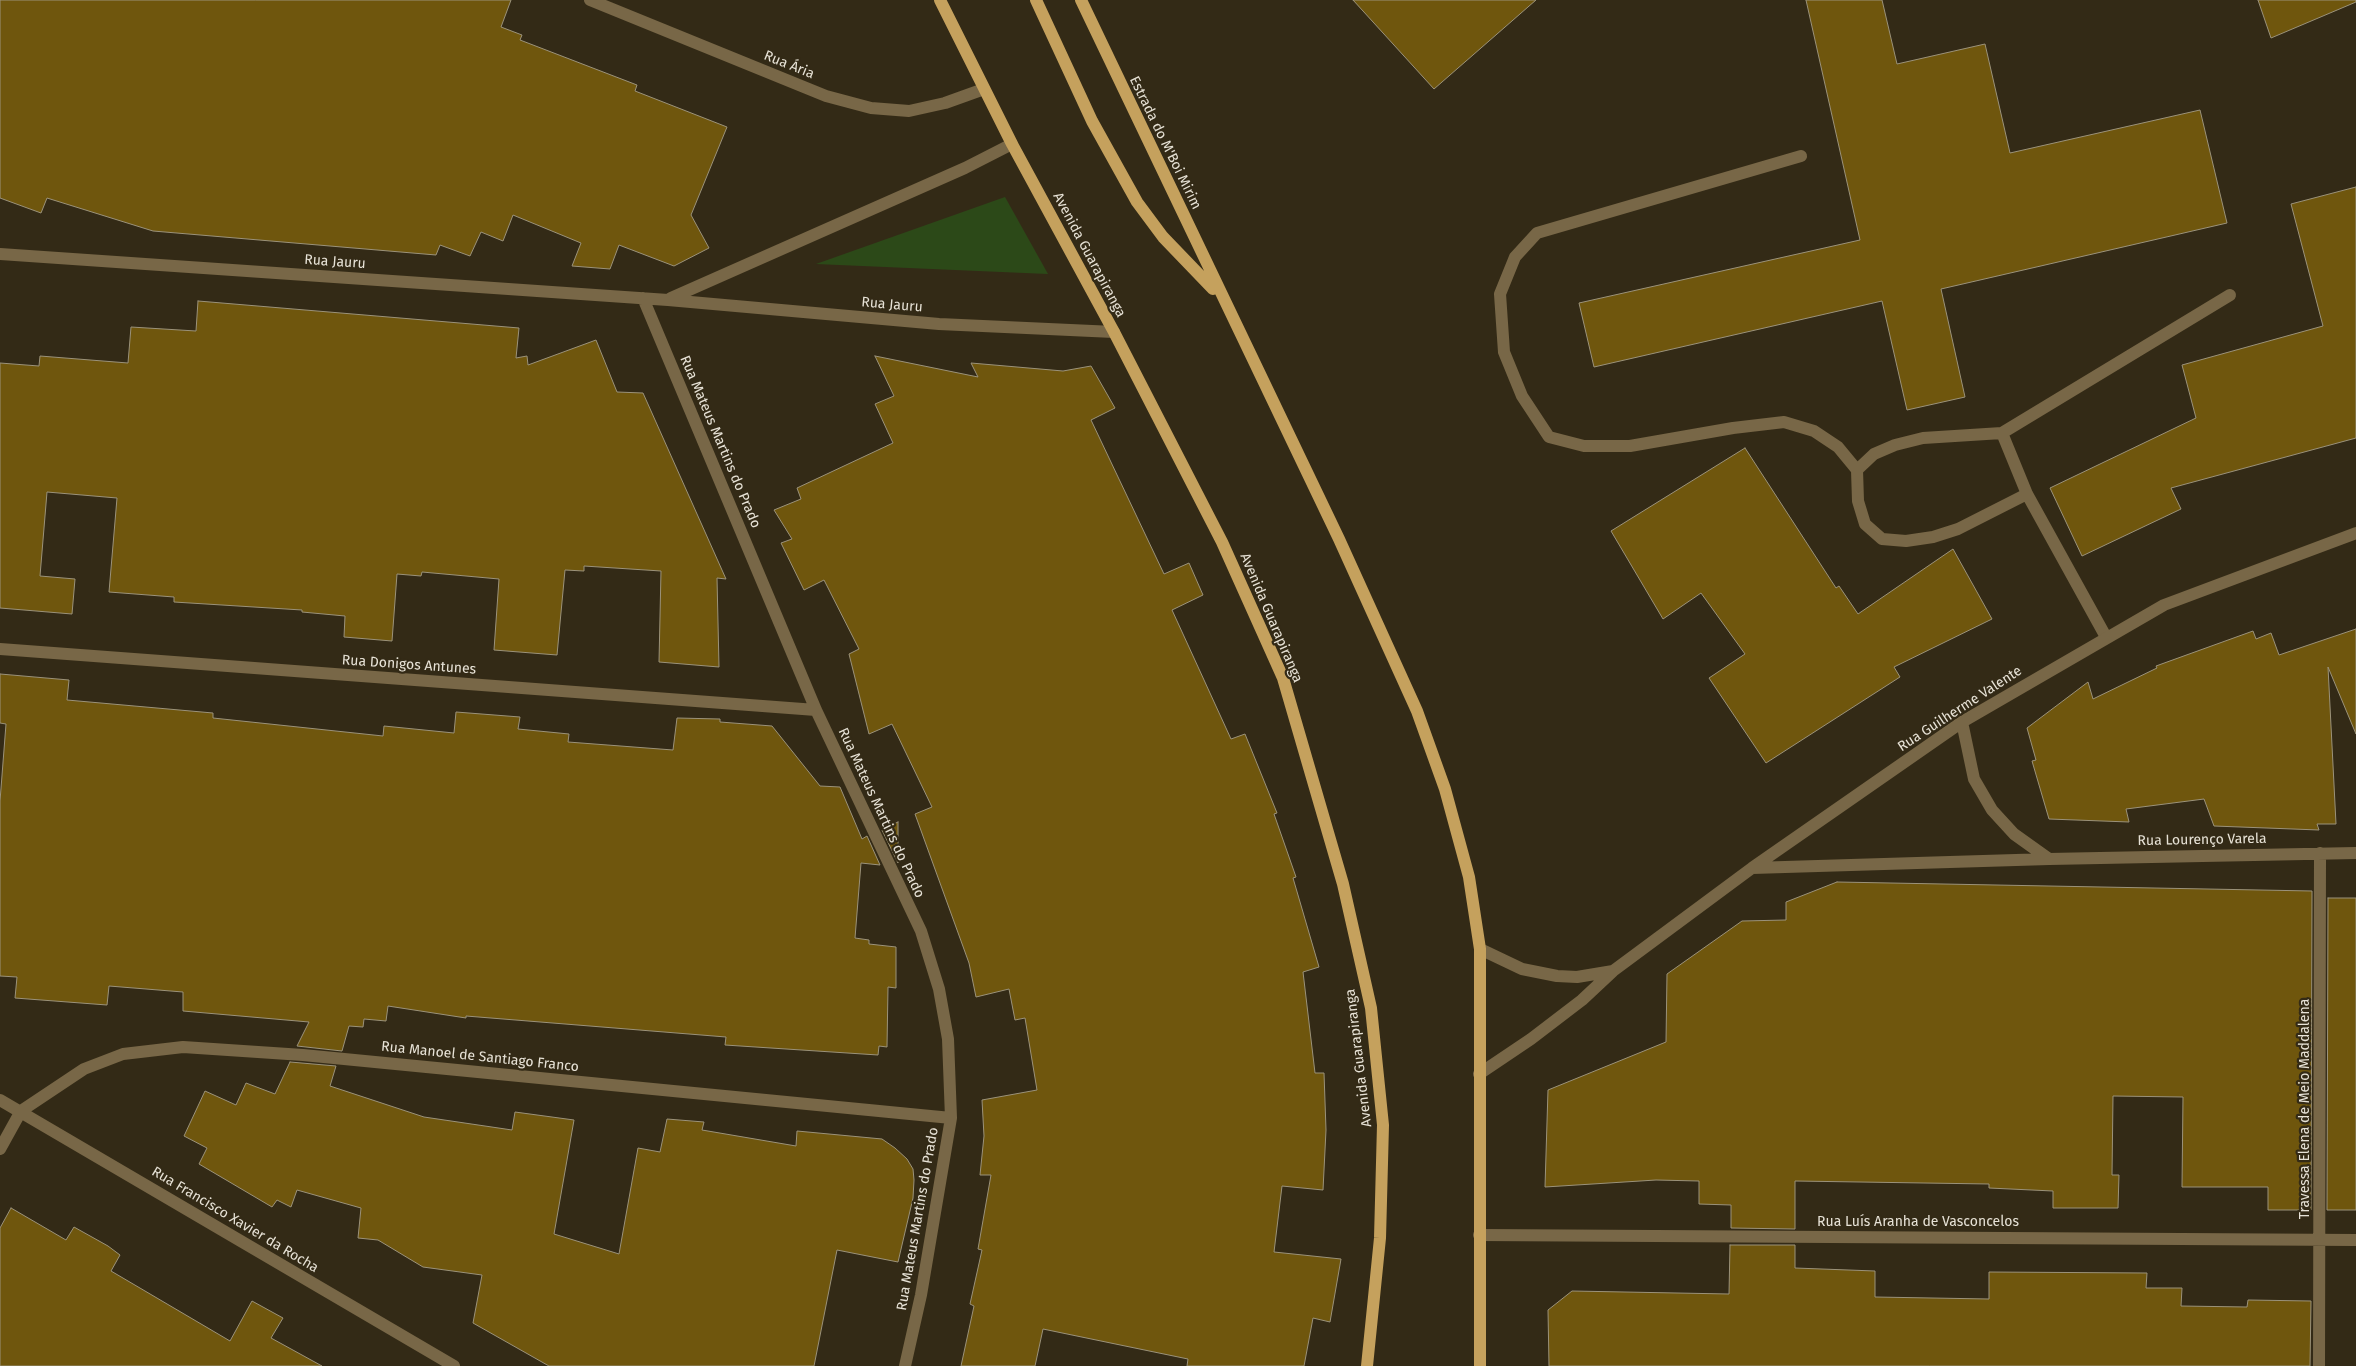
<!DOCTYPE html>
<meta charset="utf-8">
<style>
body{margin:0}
canvas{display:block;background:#332a16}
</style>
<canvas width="2356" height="1366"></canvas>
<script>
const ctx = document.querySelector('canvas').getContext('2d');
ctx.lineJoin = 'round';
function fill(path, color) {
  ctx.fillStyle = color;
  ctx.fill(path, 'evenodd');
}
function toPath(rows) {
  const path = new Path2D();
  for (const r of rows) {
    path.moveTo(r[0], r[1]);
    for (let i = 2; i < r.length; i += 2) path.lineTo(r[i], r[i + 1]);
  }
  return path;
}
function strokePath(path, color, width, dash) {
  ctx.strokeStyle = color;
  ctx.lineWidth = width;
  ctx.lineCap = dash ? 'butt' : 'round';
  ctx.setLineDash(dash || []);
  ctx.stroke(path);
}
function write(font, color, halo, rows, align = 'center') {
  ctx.font = font + ' "Fira Sans",sans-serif';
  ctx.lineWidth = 4.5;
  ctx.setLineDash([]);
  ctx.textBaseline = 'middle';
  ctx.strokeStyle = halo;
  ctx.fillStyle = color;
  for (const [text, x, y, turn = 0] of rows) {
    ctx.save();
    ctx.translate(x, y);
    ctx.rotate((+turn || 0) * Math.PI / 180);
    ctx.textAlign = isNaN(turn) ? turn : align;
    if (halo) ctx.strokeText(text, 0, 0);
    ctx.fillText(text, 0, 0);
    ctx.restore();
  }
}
const green = toPath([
 [1005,197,1048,274,816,264]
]);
const building = toPath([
 [0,0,511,0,501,27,522,35,520,40,637,85,635,91,727,127,691,215,709,248,674,266,619,245,610,269,572,266,581,243,513,215,503,241,481,232,470,256,440,245,436,255,153,231,47,198,41,213,0,198,0,0],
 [1353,0,1536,0,1434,89,1353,0],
 [1806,0,1882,0,1897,64,1985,44,2010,153,2200,110,2227,223,1941,289,1965,397,1907,410,1882,301,1594,367,1579,303,1860,240,1806,0],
 [2258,0,2356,0,2356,2,2271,38,2258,0],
 [2356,187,2356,438,2171,488,2181,509,2082,556,2050,488,2196,418,2182,365,2323,326,2291,204,2356,187],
 [198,301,519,328,516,358,527,356,528,365,596,340,617,392,643,393,726,579,717,578,719,667,659,662,661,571,584,566,584,571,565,570,557,655,494,650,499,579,422,572,421,576,397,574,392,641,344,637,345,616,302,612,302,610,174,602,174,597,109,592,117,498,47,492,40,576,75,579,72,614,0,608,0,363,39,366,40,356,128,363,131,327,196,331,198,301],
 [875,356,978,377,971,363,1063,371,1091,366,1115,408,1091,420,1164,574,1189,563,1203,595,1172,610,1231,739,1245,734,1277,813,1274,814,1296,877,1293,878,1319,967,1303,972,1315,1073,1324,1073,1326,1130,1323,1190,1282,1186,1274,1252,1341,1259,1330,1322,1313,1318,1304,1366,1187,1366,1188,1359,1043,1329,1035,1366,961,1366,974,1306,970,1304,982,1250,978,1249,991,1175,980,1175,984,1136,982,1100,1037,1090,1025,1018,1015,1020,1009,989,976,997,969,963,915,814,932,807,892,724,869,734,849,654,859,649,824,580,804,590,781,543,792,539,774,510,801,499,797,488,893,443,875,404,894,396,875,356],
 [1745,448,1836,588,1839,586,1858,614,1953,549,1992,619,1894,667,1900,677,1766,763,1709,678,1745,654,1701,593,1663,619,1611,531,1745,448],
 [2356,629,2356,734,2328,667,2336,824,2317,824,2319,830,2214,826,2204,799,2126,809,2129,822,2049,819,2032,761,2036,760,2027,728,2088,682,2093,699,2157,668,2156,666,2253,631,2256,639,2271,633,2279,655,2356,629],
 [0,674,69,680,67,700,213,713,213,718,383,736,384,726,454,733,456,712,520,717,518,729,569,734,568,742,673,750,677,718,720,719,720,722,772,726,820,786,840,787,862,839,867,836,880,865,861,863,855,938,869,940,869,944,896,947,896,988,888,987,887,1047,879,1046,878,1055,725,1045,726,1037,466,1016,466,1018,388,1006,386,1021,364,1019,363,1027,349,1026,342,1051,297,1046,309,1022,183,1011,183,992,109,986,107,1005,15,998,17,977,0,976,0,801,6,724,0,723,0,674],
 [898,822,898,863,882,830,898,822],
 [1837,882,2312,891,2311,1210,2268,1210,2268,1187,2182,1187,2183,1097,2113,1096,2112,1175,2119,1175,2118,1208,2053,1208,2053,1191,1989,1188,1989,1184,1795,1181,1795,1229,1731,1228,1731,1205,1699,1204,1699,1181,1656,1180,1545,1187,1548,1090,1666,1042,1667,974,1742,921,1786,920,1786,902,1837,882],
 [2328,898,2356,898,2356,1210,2327,1210,2328,898],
 [290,1062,336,1066,330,1086,424,1117,512,1130,515,1112,574,1120,554,1234,619,1254,638,1148,660,1152,667,1119,704,1122,702,1130,796,1146,797,1131,882,1139,895,1148,907,1159,913,1169,914,1180,913,1198,898,1262,837,1250,814,1366,549,1366,473,1323,482,1275,423,1267,378,1240,358,1238,361,1208,297,1190,291,1207,277,1200,272,1207,199,1164,207,1148,184,1136,205,1091,236,1105,246,1083,275,1094,290,1062],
 [11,1208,66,1240,74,1227,108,1246,120,1255,111,1271,230,1341,252,1301,283,1318,271,1338,322,1366,0,1366,0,1228,11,1208],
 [1730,1245,1795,1245,1795,1268,1875,1271,1875,1297,1989,1299,1989,1272,2147,1273,2146,1288,2182,1288,2181,1306,2247,1307,2248,1300,2311,1301,2310,1366,1549,1366,1548,1310,1572,1291,1729,1294,1730,1245]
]);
const service = toPath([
 [1801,156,1537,233,1515,257,1500,294,1504,352,1522,396,1549,437,1584,446,1630,446,1733,428,1784,422,1814,431,1838,447,1857,470,1858,501,1865,524,1882,539,1906,541,1933,537,1958,529,2027,494],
 [2002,433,2230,295],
 [1857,470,1874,454,1895,445,1923,438,2002,433,2027,494,2106,637]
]);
const minor = toPath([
 [590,0,826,96,871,108,909,111,945,103,984,89],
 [0,254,668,300,939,324,1114,332],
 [643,298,816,710,921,931,939,989,948,1039,951,1118,921,1295,905,1366],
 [671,298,965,168,1012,144],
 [0,649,816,710],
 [1962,722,1974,779,1992,810,2014,834,2049,859],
 [1752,868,2049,859,2356,853],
 [1480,949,1522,969,1557,976,1577,977,1613,971],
 [1479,1074,1531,1039,1582,1000,1613,971,1752,868,1962,722,2164,605,2356,533],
 [0,1100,454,1366],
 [0,1149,21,1111,84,1069,123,1054,183,1047,303,1055,951,1118],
 [1479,1235,2356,1240],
 [2319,1366,2320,853]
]);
const primary = toPath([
 [940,0,1012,144,1114,332,1222,542,1283,678,1343,884,1371,1008,1383,1125,1380,1238,1367,1366],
 [1036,0,1092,121,1137,202,1163,237,1213,289],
 [1081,0,1339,539,1417,711,1445,789,1469,877,1480,949,1480,1366]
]);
const streetNames = [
 ["Rua Ária",789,65,22],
 ["Estrada do M'Boi Mirim",1165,143,64],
 ["Avenida Guarapiranga",1089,255,62],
 ["Rua Jauru",335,262,4],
 ["Rua Jauru",892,305,5],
 ["Rua Mateus Martins do Prado",720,442,67],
 ["Avenida Guarapiranga",1271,618,67],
 ["Rua Donigos Antunes",409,665,4],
 ["Rua Guilherme Valente",1960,709,-33],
 ["Rua Mateus Martins do Prado",881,813,65],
 ["Rua Lourenço Varela",2202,840,-1],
 ["Rua Manoel de Santiago Franco",480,1057,6],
 ["Avenida Guarapiranga",1359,1058,-97],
 ["Travessa Elena de Meio Maddalena",2305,1109,-90],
 ["Rua Mateus Martins do Prado",918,1219,-80],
 ["Rua Francisco Xavier da Rocha",235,1220,31],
 ["Rua Luís Aranha de Vasconcelos",1918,1222]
];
fill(green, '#2c4918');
fill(building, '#6f560d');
strokePath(building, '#9b927a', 1);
strokePath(service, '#786747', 12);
strokePath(minor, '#786747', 12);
strokePath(primary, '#c5a15d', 12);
write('14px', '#e7e2d6', '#332a16', streetNames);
</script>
